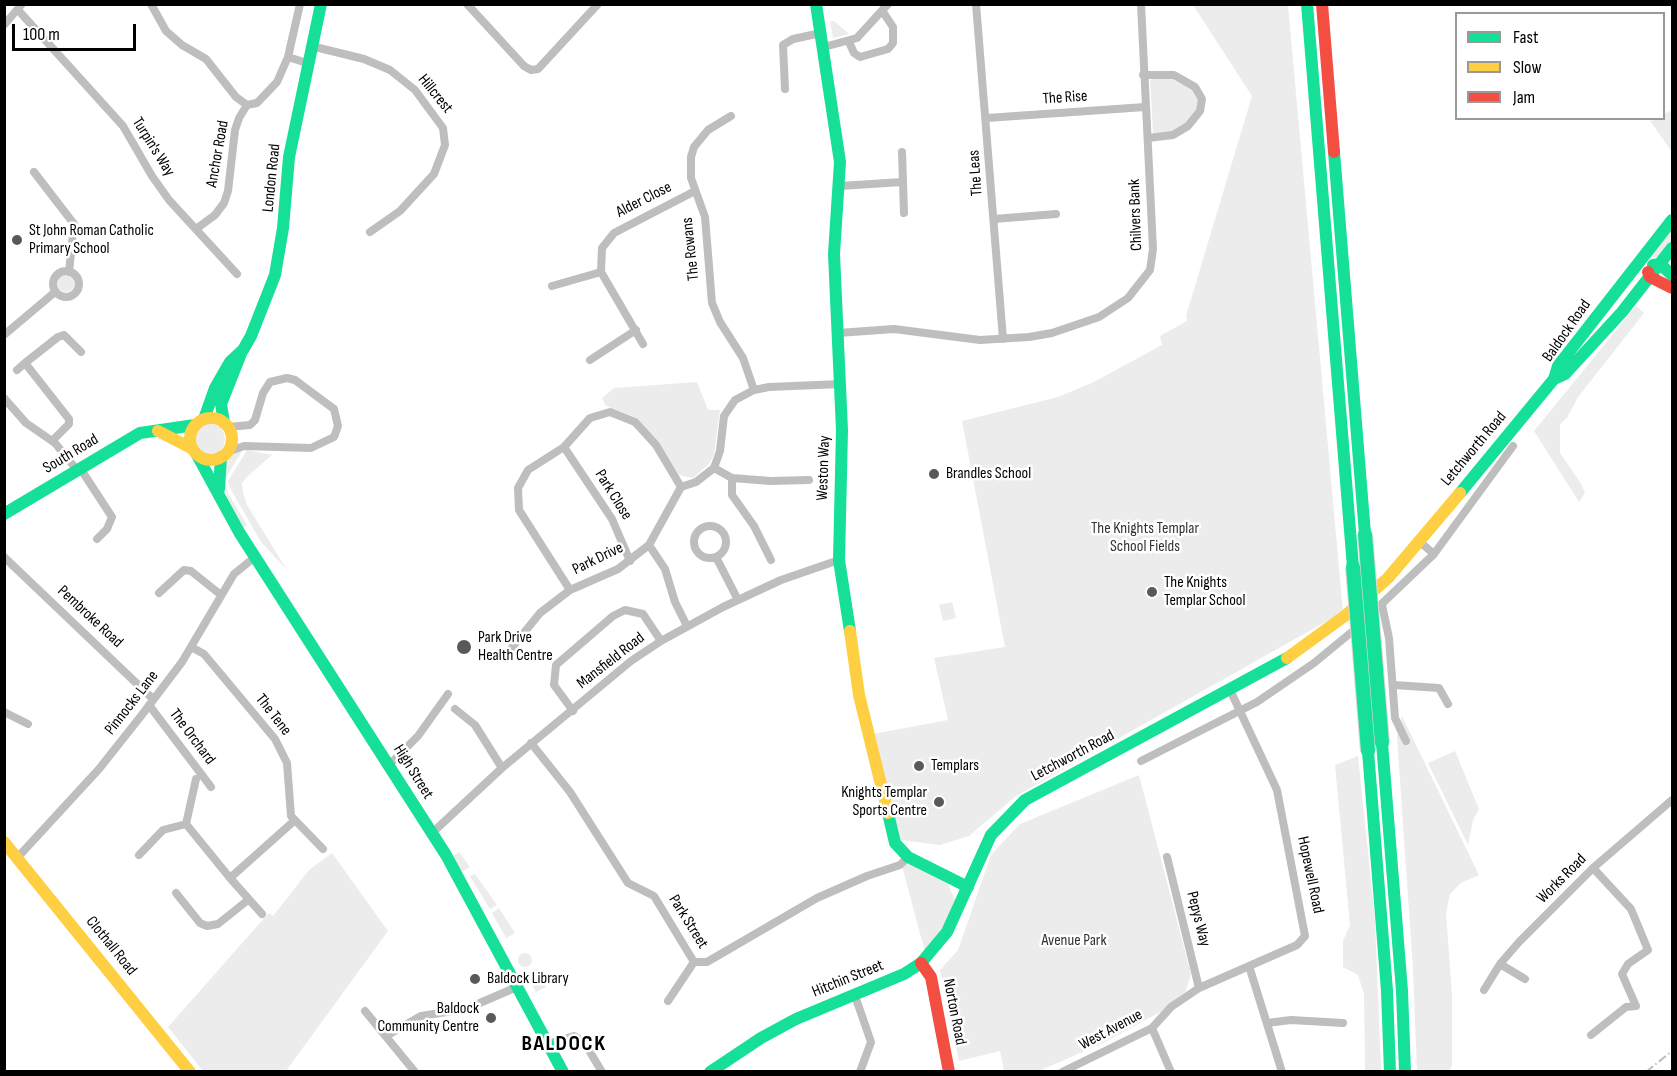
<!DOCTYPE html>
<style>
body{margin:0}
#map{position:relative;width:1677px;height:1076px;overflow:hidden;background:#fff;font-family:"Sofia Sans Condensed",sans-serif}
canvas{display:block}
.frame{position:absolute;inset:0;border:6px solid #000;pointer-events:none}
.legend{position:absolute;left:1455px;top:12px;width:210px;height:108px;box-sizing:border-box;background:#fff;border:2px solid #999;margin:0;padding:8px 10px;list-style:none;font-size:18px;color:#000}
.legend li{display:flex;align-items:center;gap:12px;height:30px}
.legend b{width:30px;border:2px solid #999}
.scale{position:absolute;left:12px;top:24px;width:124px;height:27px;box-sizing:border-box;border:3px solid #000;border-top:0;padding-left:8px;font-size:18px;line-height:21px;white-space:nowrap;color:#000;-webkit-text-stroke:4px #fff;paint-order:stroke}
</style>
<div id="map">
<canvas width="1677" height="1076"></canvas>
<div class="frame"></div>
<ul class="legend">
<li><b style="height:8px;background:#16e098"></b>Fast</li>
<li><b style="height:8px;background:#ffcf43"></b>Slow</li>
<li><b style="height:8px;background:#f24e42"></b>Jam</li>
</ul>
<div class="scale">100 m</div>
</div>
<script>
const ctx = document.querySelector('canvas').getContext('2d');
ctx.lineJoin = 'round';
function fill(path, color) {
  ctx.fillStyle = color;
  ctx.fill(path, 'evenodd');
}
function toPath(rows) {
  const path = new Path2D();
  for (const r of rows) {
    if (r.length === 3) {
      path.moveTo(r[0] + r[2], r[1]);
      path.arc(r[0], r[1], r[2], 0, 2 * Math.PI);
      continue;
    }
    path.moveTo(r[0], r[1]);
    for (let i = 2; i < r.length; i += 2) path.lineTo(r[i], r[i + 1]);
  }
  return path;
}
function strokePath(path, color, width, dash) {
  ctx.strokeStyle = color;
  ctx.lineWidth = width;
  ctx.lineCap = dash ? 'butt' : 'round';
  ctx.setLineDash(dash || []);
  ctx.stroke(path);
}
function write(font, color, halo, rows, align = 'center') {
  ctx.font = font + ' "Sofia Sans Condensed",sans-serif';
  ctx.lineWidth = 5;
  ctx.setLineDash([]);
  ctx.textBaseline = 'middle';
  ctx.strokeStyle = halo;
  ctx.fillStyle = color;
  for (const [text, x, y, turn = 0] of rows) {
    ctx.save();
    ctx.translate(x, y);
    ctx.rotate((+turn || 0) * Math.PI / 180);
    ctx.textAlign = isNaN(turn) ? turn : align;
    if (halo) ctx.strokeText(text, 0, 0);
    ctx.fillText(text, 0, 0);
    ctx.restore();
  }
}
const green = toPath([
 [1193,5,1288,5,1343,612,1016,796,969,836,940,845,900,840,873,734,948,720,934,658,1005,647,962,421,1058,397,1094,382,1162,345,1160,336,1187,321,1186,316,1252,96],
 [830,21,834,21,849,34,833,38],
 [1165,75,1196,92,1199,104,1194,117,1175,132,1157,134,1153,133,1150,80],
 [1672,110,1672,152,1650,121,1664,118,1664,114],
 [1672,225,1672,241,1659,258,1653,257,1652,253],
 [66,283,9],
 [1636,306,1644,313,1578,397,1567,418,1560,424,1560,453,1580,482,1585,493,1579,502,1534,431],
 [697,382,708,410,720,410,714,454,709,464,693,478,679,475,635,417,606,406,602,398,614,388],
 [210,439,15],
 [247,450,272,455,250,474,242,483,243,492,247,505,287,570,261,542,230,488,228,481],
 [242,451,225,479,228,493,247,525,243,528,228,499,221,477,225,460,233,453],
 [952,602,956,618,943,621,939,605],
 [1402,716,1479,875,1461,883,1450,894,1446,913,1452,995,1452,1066,1449,1071,1417,1071,1413,969,1397,737],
 [1455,751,1479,809,1473,820,1468,845,1428,763],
 [1358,756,1375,920,1381,1071,1365,1071,1364,994,1358,975,1343,967,1343,941,1350,925,1335,765],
 [1139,775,1191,974,1186,991,1162,1011,1103,1043,1039,1071,1004,1071,1000,1051,959,1061,940,970,958,950,991,855,1020,824],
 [459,852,470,867,460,873,451,857],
 [332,853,388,931,286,1071,203,1071,168,1027,266,916,269,913,273,916,309,870],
 [908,863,948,884,955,900,947,922,925,952,902,866],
 [475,874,497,905,490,909,470,876],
 [499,908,515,933,506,938,492,913],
 [525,960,7],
 [536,969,546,987,536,992,526,974]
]);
const street = toPath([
 [151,4,166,31,182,45,206,59,236,97,247,105],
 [467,4,524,66,531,70,538,69,598,4],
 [976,4,1003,339],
 [18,10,123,126,152,176,169,200,237,274],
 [4,25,22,4],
 [849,42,854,53,860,57,888,49,893,43,893,27,883,12],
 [311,46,364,59,390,70,415,90,443,128,445,145,434,174,400,211,370,232],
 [824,47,857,38,888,4],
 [288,57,307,63],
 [1143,75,1174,75,1195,87,1202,99,1200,111,1188,126,1173,135,1148,138],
 [785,89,783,45,793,39,821,33],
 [731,116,708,130,694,147,691,157,691,178,705,217,712,303,720,322,743,358,754,390],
 [987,118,1145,107],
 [902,152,904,213],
 [34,172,74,224,69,272],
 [840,186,902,182],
 [994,219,1056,214],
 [196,229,215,215,224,203,228,191,235,130,239,118,247,105,257,103,277,82,288,57,300,4],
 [66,284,13],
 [552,286,601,272],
 [838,333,894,329,980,340,1029,337,1052,333,1099,317,1128,298,1150,270,1153,249,1141,4],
 [4,335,55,292],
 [643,344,601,272,602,248,614,233,695,191],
 [590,360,636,330],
 [17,370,25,363],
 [4,398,26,423,55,443,77,470],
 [52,441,69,424,69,419,25,363,58,337,64,335,81,352],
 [564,447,612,519,630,561],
 [227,452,244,446,311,448,334,437,338,426,334,409,295,380,287,378,270,382,263,393,255,420,250,425,228,427],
 [80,468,112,517,107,529,97,539],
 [714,468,732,478,732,495,754,526,771,560],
 [732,478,771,481,809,480],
 [710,542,16],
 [1420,542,1434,554],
 [649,545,665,569,675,602,687,626],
 [4,557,153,699],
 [716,557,738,600],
 [570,590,519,510,518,488,528,470,564,447,590,418,610,412,635,422,656,445,681,487],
 [159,593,184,570,191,571,221,595],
 [1382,605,1389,638,1395,718,1406,741],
 [1370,615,1434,554,1513,446],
 [191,647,204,654,275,739,287,763,291,816,323,849],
 [510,650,540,613,570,590,618,569,649,545,681,487,696,482,714,468,720,451,724,416,735,400,754,390,769,387,841,384],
 [1394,685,1439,688,1448,704],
 [149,705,211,787],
 [455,709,475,725,502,768],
 [573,711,554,685,556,665,613,616,625,610,643,614,661,641],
 [4,712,28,724],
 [531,743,570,792,628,883,654,896,694,962,707,962,817,898,867,876,900,865,908,857],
 [1141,761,1257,702,1314,663,1359,626],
 [389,765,418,736,448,694],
 [186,824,196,779],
 [432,833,502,768,631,661,661,641,723,607,781,580,839,560],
 [139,855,163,830,186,824,230,878],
 [18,857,99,769,141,716,182,662,234,574,255,557],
 [1167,857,1199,988],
 [176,893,200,923,207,926,218,924,248,900],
 [262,914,230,878,294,821],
 [1500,964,1525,979],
 [1249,966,1282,1072],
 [1484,990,1500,964,1519,942,1593,868,1672,800],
 [854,993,871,1042,860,1072],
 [668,1001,694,962],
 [365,1011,415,1072],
 [1267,1023,1291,1020,1343,1023],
 [1152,1028,1171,1072],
 [1591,1035,1626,1007,1636,1006,1622,974,1628,964,1648,950,1631,909,1593,868],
 [386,1036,421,1016,466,1009,517,987],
 [547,1044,574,1036,584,1042,602,1072],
 [1062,1072,1152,1028,1171,1007,1199,988,1297,945,1305,936,1277,790,1231,692]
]);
const fast = toPath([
 [816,4,840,162,834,254,842,430,839,560,850,631],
 [1307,4,1353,567],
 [1334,152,1365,534],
 [1653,265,1660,264,1672,275],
 [1554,379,1565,374,1622,312,1672,248],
 [204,419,215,388,230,362,243,350,251,336,275,275,283,228,289,157,321,4],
 [224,423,221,404,242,351],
 [197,455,239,532,446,855,563,1072],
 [219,489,221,457],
 [1460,493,1554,379,1558,366,1672,220],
 [4,514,140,433,195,425],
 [1382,743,1402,991,1405,1072],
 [1368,751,1387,991,1390,1072],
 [888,813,895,843,908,857,968,887],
 [710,1072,761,1038,796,1019,904,974,921,963,947,932,991,835,1025,800,1287,658]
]);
const slow = toPath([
 [211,439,21],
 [158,431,193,449],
 [850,631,859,695,888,813],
 [1287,658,1346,615,1388,578,1460,493],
 [4,842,190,1072]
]);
const jam = toPath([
 [1322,4,1334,152],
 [1648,272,1650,277,1672,288],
 [921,963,931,977,949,1072]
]);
const rail = toPath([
 [1646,1072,1672,1051]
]);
const fastBridge = toPath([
 [1365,534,1382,743],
 [1353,567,1368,751]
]);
const markers = [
 [17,240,6,"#595959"],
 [934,474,6,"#595959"],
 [1152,592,6,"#595959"],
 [464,647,8,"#595959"],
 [919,766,6,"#595959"],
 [939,802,6,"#595959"],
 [475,979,6,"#595959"],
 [491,1018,6,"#595959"]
];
const streetNames = [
 ["Hillcrest",435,94,51],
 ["The Rise",1065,98,-4],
 ["Turpin's Way",153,147,58],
 ["Anchor Road",218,154,-80],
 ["The Leas",976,173,-94],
 ["London Road",272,178,-84],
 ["Alder Close",644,200,-27],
 ["Chilvers Bank",1136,215,-92],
 ["The Rowans",691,249,-96],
 ["Baldock Road",1567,331,-55],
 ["Letchworth Road",1474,449,-50],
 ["South Road",71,454,-31],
 ["Weston Way",824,468,-88],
 ["Park Close",613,495,58],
 ["Park Drive",598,559,-26],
 ["Pembroke Road",90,617,43],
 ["Mansfield Road",611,661,-38],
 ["Pinnocks Lane",132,703,-52],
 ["The Tene",273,715,52],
 ["The Orchard",192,737,53],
 ["Letchworth Road",1073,756,-28],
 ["High Street",413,772,58],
 ["Hopewell Road",1310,875,78],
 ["Works Road",1562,879,-45],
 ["Pepys Way",1198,919,76],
 ["Park Street",688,922,58],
 ["Clothall Road",111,946,51],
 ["Hitchin Street",848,979,-22],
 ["Norton Road",954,1012,79],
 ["West Avenue",1111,1030,-28]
];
const poiNames = [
 ["St John Roman Catholic",29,231],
 ["Primary School",29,249],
 ["Brandles School",946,474],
 ["The Knights",1164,583],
 ["Templar School",1164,601],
 ["Park Drive",478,638],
 ["Health Centre",478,656],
 ["Templars",931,766],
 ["Knights Templar",927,793,"right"],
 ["Sports Centre",927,811,"right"],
 ["Baldock Library",487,979],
 ["Baldock",479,1009,"right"],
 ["Community Centre",479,1027,"right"]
];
const parkNames = [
 ["The Knights Templar",1145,529],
 ["School Fields",1145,547],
 ["Avenue Park",1074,941]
];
const districtNames = [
 ["BALDOCK",564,1044]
];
fill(green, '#ececec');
strokePath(street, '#bebebe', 8);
strokePath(fast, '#16e098', 12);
strokePath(slow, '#ffcf43', 12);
strokePath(jam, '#f24e42', 12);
strokePath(rail, '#bebebe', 2, [9, 3, 1.5, 3]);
strokePath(fastBridge, '#dbdbdb', 16, []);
strokePath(fastBridge, '#16e098', 14);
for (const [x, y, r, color] of markers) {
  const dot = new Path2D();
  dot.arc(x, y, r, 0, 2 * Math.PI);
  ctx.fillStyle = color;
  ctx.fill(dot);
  strokePath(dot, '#fff', 2);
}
write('16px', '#000', '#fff', streetNames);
write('16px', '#000', '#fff', poiNames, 'left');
write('16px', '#333', '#fff', parkNames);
ctx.letterSpacing = '1.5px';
write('bold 22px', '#000', '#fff', districtNames);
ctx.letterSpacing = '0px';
</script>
